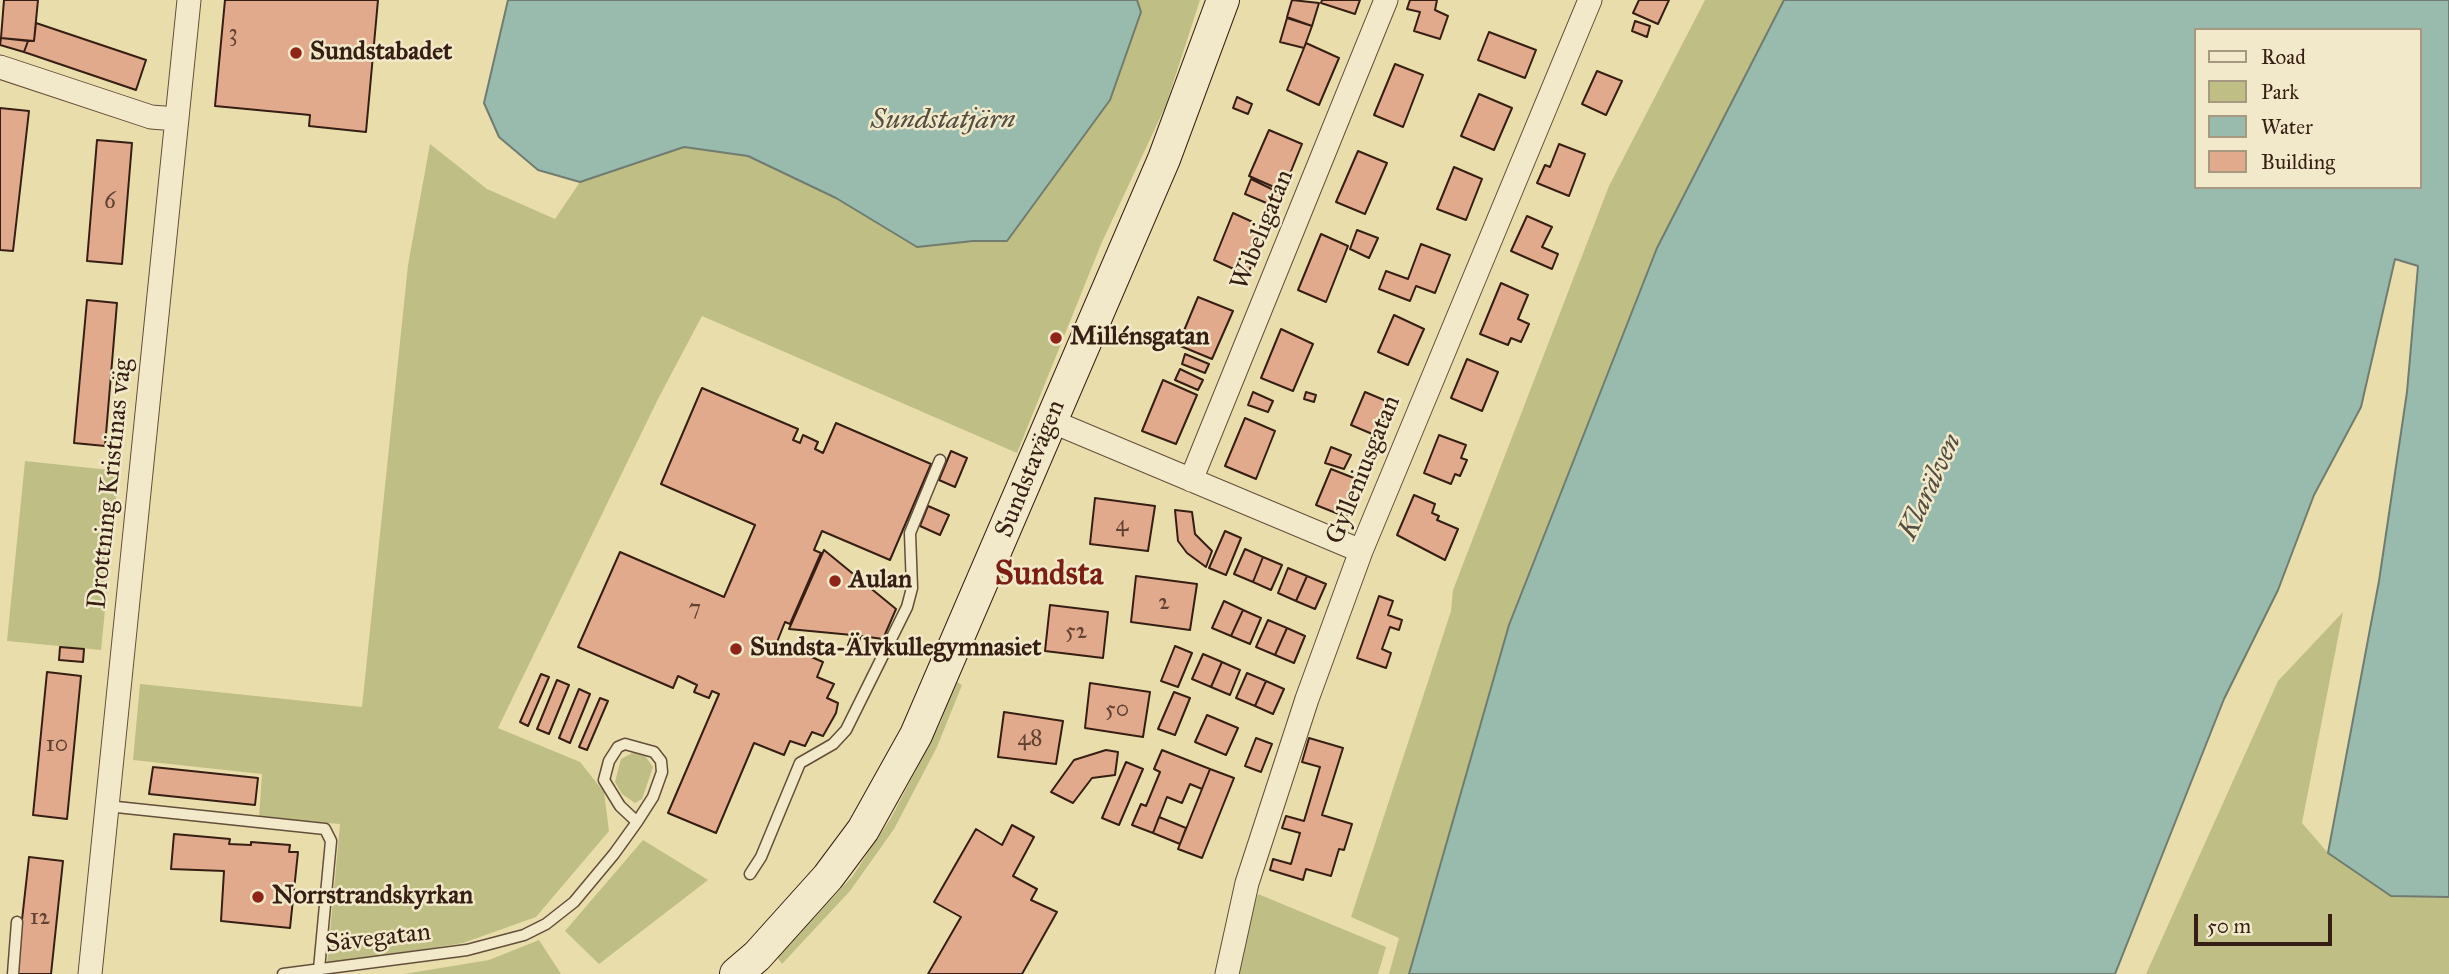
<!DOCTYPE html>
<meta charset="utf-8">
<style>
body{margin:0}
#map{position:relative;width:2449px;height:974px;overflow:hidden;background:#eaddac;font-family:"IM FELL Great Primer",serif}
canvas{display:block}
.legend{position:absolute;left:2194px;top:28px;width:228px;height:161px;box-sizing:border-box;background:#f1e9c9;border:2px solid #a69881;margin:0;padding:9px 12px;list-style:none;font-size:21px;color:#361e14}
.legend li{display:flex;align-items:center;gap:14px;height:35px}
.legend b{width:35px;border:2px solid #a69881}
.scale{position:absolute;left:2194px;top:914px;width:138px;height:32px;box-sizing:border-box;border:4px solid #361e14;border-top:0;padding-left:9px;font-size:21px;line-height:24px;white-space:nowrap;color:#361e14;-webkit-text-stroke:5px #f1e9c9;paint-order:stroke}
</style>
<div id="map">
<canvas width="2449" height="974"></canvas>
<ul class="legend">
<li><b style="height:9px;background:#f1e9c9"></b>Road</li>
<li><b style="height:19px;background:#bfbe84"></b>Park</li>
<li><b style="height:19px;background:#98bbae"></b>Water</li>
<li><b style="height:19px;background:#e2aa8d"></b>Building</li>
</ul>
<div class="scale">50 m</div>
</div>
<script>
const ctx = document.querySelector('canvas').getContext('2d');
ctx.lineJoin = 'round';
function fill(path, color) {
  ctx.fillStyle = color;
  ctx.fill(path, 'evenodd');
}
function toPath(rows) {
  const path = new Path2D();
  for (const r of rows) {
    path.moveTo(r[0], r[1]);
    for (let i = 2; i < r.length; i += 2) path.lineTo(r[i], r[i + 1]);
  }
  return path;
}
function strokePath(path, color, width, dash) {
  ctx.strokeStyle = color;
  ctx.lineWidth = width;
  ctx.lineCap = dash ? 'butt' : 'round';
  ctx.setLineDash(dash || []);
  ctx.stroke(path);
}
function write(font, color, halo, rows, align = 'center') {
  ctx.font = font + ' "IM FELL Great Primer",serif';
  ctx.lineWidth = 5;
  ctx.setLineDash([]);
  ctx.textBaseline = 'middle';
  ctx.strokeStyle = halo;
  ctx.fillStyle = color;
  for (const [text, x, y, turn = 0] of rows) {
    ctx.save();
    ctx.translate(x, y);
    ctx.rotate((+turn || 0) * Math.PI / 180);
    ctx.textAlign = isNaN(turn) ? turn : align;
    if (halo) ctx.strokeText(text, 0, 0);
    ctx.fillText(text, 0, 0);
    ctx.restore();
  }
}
const green = toPath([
 [1137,0,1200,0,1166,105,1102,242,1017,453,702,316,658,399,498,728,580,762,604,792,609,831,536,917,463,943,327,965,340,824,259,817,262,774,133,760,140,684,362,707,408,265,430,144,487,189,555,219,580,182,684,147,748,156,836,198,916,247,973,241,1007,241,1141,12],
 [1705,0,1784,0,1657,248,1509,625,1409,974,1389,974,1399,938,1351,917,1451,611,1453,590,1609,186],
 [25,461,119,471,101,650,7,641],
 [2343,612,2302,823,2328,853,2391,896,2449,897,2449,974,2146,974,2278,681],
 [954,680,962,685,937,747,894,829,850,891,782,964,777,957,852,877,891,818,941,722],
 [634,752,643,753,653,767,642,799,635,803,622,794,615,782,621,759],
 [643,840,708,880,599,964,565,931],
 [1258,894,1386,947,1378,974,1238,974,1243,941],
 [539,940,561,974,404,974,489,960]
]);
const water = toPath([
 [508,0,1137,0,1141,12,1110,100,1007,241,973,241,917,247,836,198,748,156,684,147,580,182,538,170,499,137,484,103,508,0],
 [1784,0,2449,0,2449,897,2391,896,2328,853,2379,581,2407,392,2418,266,2395,259,2361,407,2314,495,2278,590,2224,699,2115,974,1409,974,1509,625,1657,248,1784,0],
 [2195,30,2419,30,2419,187,2195,187,2195,30]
]);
const building = toPath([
 [4,0,38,0,34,41,1,38,4,0],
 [225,0,378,0,366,132,309,126,310,115,215,106,225,0],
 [1292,0,1319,3,1312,26,1287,17,1292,0],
 [1322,0,1360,0,1355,14,1321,3,1322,0],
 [1410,0,1437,0,1435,10,1448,16,1440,39,1414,31,1420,12,1407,9,1410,0],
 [1639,0,1669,0,1658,24,1633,13,1639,0],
 [1287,18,1312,26,1304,48,1280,42,1287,18],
 [1635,21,1650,26,1647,37,1632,31,1635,21],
 [36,23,146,60,136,90,24,52,28,41,34,41,36,23],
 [1489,32,1536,50,1525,78,1478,60,1489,32],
 [1,38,28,41,24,52,0,45,1,38],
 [1306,43,1339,58,1319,105,1287,90,1306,43],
 [1395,64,1423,75,1403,127,1374,115,1395,64],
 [1597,71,1622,81,1606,115,1582,104,1597,71],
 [1479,94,1512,108,1494,150,1461,136,1479,94],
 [1237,97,1252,104,1248,114,1233,108,1237,97],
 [0,108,29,111,13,251,0,250,0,108],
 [1269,130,1302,144,1283,191,1249,176,1269,130],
 [97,140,132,143,122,264,87,261,97,140],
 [1559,144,1585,154,1569,196,1537,183,1545,165,1550,167,1559,144],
 [1358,151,1387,163,1365,214,1336,202,1358,151],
 [1454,167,1482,179,1466,220,1437,209,1454,167],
 [1251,179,1282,194,1276,207,1245,194,1251,179],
 [1233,213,1268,229,1247,275,1214,260,1233,213],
 [1527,216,1552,227,1542,247,1558,254,1552,269,1511,251,1527,216],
 [1357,230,1378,238,1369,258,1350,249,1357,230],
 [1321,234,1348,246,1326,302,1298,290,1321,234],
 [1421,244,1450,255,1435,293,1416,286,1410,301,1379,289,1386,271,1408,279,1421,244],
 [1501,283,1528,295,1518,319,1529,324,1521,342,1511,338,1508,345,1480,334,1501,283],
 [1198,297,1233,311,1212,359,1178,345,1198,297],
 [87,300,117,303,105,446,74,443,87,300],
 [1394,315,1424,329,1408,365,1378,352,1394,315],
 [1281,329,1313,344,1293,391,1261,378,1281,329],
 [1185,354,1209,364,1205,373,1182,364,1185,354],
 [1467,359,1498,372,1482,411,1451,398,1467,359],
 [1180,369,1203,380,1198,390,1175,380,1180,369],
 [1163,380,1197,395,1176,444,1142,431,1163,380],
 [702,388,798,429,793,440,800,443,803,435,818,442,815,449,823,453,836,423,931,464,890,560,822,531,814,550,821,553,790,624,785,622,777,642,823,662,817,677,834,684,827,698,838,703,836,713,823,736,812,732,805,746,790,741,784,755,754,743,716,833,668,813,719,694,712,691,709,698,694,692,697,685,678,676,673,688,578,647,620,552,724,597,755,525,661,484,702,388],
 [1253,392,1273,401,1268,412,1248,405,1253,392],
 [1306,392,1316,395,1314,402,1304,399,1306,392],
 [1365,392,1391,403,1377,436,1351,425,1365,392],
 [1245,418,1275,431,1256,479,1225,466,1245,418],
 [1439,435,1466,445,1461,458,1467,460,1460,476,1455,474,1451,484,1424,473,1439,435],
 [1331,447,1351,455,1344,469,1325,463,1331,447],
 [951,451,967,458,955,487,939,480,951,451],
 [1331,469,1359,480,1346,517,1316,505,1331,469],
 [1414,495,1435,504,1432,513,1439,516,1437,520,1458,529,1445,560,1397,535,1414,495],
 [1095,498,1155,506,1148,551,1090,544,1095,498],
 [928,506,949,515,940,535,920,526,928,506],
 [1175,510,1192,512,1195,534,1212,551,1206,567,1187,553,1178,541,1175,510],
 [1225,531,1241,538,1226,575,1209,568,1225,531],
 [1245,549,1263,557,1253,582,1234,574,1245,549],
 [824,550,896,609,883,639,861,636,856,648,848,645,852,635,789,629,824,550],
 [1263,557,1282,565,1271,590,1253,582,1263,557],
 [1288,568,1307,576,1296,601,1278,593,1288,568],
 [1136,576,1197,584,1190,630,1131,622,1136,576],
 [1307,576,1326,584,1315,609,1296,601,1307,576],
 [1379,596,1393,601,1388,615,1402,620,1399,630,1390,627,1382,649,1391,653,1386,668,1357,658,1379,596],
 [1224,601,1243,610,1231,636,1212,628,1224,601],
 [1050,605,1108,612,1103,658,1045,651,1050,605],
 [1243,610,1261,618,1250,644,1231,636,1243,610],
 [1268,620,1287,628,1275,655,1256,647,1268,620],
 [1287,628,1305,636,1294,663,1275,655,1287,628],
 [1175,646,1192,653,1178,687,1161,681,1175,646],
 [60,647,84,649,83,662,59,660,60,647],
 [1203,654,1222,662,1211,687,1192,679,1203,654],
 [1222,662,1240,670,1230,695,1211,687,1222,662],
 [47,672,81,676,67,819,33,815,47,672],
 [1247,673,1266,681,1255,706,1236,698,1247,673],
 [541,674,549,677,528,726,520,722,541,674],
 [557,680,569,685,549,734,537,729,557,680],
 [1266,681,1284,689,1273,714,1255,706,1266,681],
 [1090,683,1150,692,1143,737,1085,728,1090,683],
 [579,689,590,694,570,743,559,738,579,689],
 [1174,692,1190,698,1175,735,1158,729,1174,692],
 [600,698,608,701,587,750,579,747,600,698],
 [1004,712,1063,721,1056,764,998,757,1004,712],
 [1207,715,1238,728,1226,755,1195,742,1207,715],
 [1256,738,1272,744,1261,772,1245,766,1256,738],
 [1309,738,1343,748,1322,815,1352,824,1344,850,1339,849,1331,876,1306,869,1303,880,1270,870,1273,859,1291,864,1300,833,1282,828,1286,816,1304,821,1320,767,1302,762,1309,738],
 [1106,750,1118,752,1115,775,1092,778,1073,803,1051,792,1074,760,1106,750],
 [1162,750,1210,769,1202,789,1190,784,1182,803,1167,797,1153,833,1132,825,1141,804,1146,806,1160,772,1154,769,1162,750],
 [1126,762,1143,769,1119,825,1102,818,1126,762],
 [153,767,258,778,255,805,149,794,153,767],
 [1210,769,1234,778,1202,858,1178,849,1210,769],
 [1159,817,1186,828,1180,844,1153,833,1159,817],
 [1012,825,1034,837,1013,876,1037,889,1031,900,1057,912,1022,974,928,974,961,917,934,902,976,829,1002,845,1012,825],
 [174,834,230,839,229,844,251,845,251,842,290,845,289,852,298,852,290,928,221,921,224,871,171,869,174,834],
 [29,857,63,861,51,974,16,974,29,857]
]);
const lane = toPath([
 [107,806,325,829,331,841,319,969],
 [750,874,761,857,800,763,833,744,846,730,907,607,912,588,910,533,940,460],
 [13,974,17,922],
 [283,974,467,950,524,935,546,924,574,902,614,854,637,822,653,797,662,772,661,761,654,752,625,744,618,747,609,761,604,780,620,806,637,822]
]);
const street = toPath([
 [0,67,151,117,177,119],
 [1051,421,1361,551],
 [1191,480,1386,0],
 [90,974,189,0],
 [1227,974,1247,883,1307,699,1361,551,1590,0]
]);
const secondary = toPath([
 [736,974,757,956,828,877,863,830,916,735,1164,159,1223,0]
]);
const markers = [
 [296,53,7,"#8f2418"],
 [1056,338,7,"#8f2418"],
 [835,581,7,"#8f2418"],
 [736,649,7,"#8f2418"],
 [258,897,7,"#8f2418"]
];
const numberNames = [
 ["3",233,34],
 ["6",110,202],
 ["4",1122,525],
 ["2",1164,603],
 ["7",695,609],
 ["52",1076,632],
 ["50",1117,710],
 ["48",1030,739],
 ["10",57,745],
 ["12",40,918]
];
const poiNames = [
 ["Sundstabadet",310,53],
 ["Millénsgatan",1070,338],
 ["Aulan",849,581],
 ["Sundsta-Älvkullegymnasiet",750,649],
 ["Norrstrandskyrkan",272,897]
];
const streetNames = [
 ["Wibeligatan",1263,230,-68],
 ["Sundstavägen",1031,469,-68],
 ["Gylleniusgatan",1364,470,-68],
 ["Drottning Kristinas väg",111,484,-84],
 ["Sävegatan",378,939,-7]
];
const waterNames = [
 ["Sundstatjärn",943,121],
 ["Klarälven",1931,487,-65]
];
const districtNames = [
 ["Sundsta",1049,576]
];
fill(green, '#bfbe84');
fill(water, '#98bbae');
strokePath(water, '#717c70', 2);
fill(building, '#e2aa8d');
strokePath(building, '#361e14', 2);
strokePath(lane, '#634e3a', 13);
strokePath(street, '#634e3a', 25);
strokePath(secondary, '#361e14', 34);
strokePath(lane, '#f1e9c9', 10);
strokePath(street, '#f1e9c9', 23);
strokePath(secondary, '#f1e9c9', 32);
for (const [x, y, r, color] of markers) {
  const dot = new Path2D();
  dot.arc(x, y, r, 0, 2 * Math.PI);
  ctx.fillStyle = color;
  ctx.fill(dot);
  strokePath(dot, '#f1e9c9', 2.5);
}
write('23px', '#614132', null, numberNames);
write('bold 26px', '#361e14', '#f1e9c9', poiNames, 'left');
write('26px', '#361e14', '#f1e9c9', streetNames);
write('italic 28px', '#534d42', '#f1e9c9', waterNames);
write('bold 33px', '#7a1f14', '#f1e9c9', districtNames);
</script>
